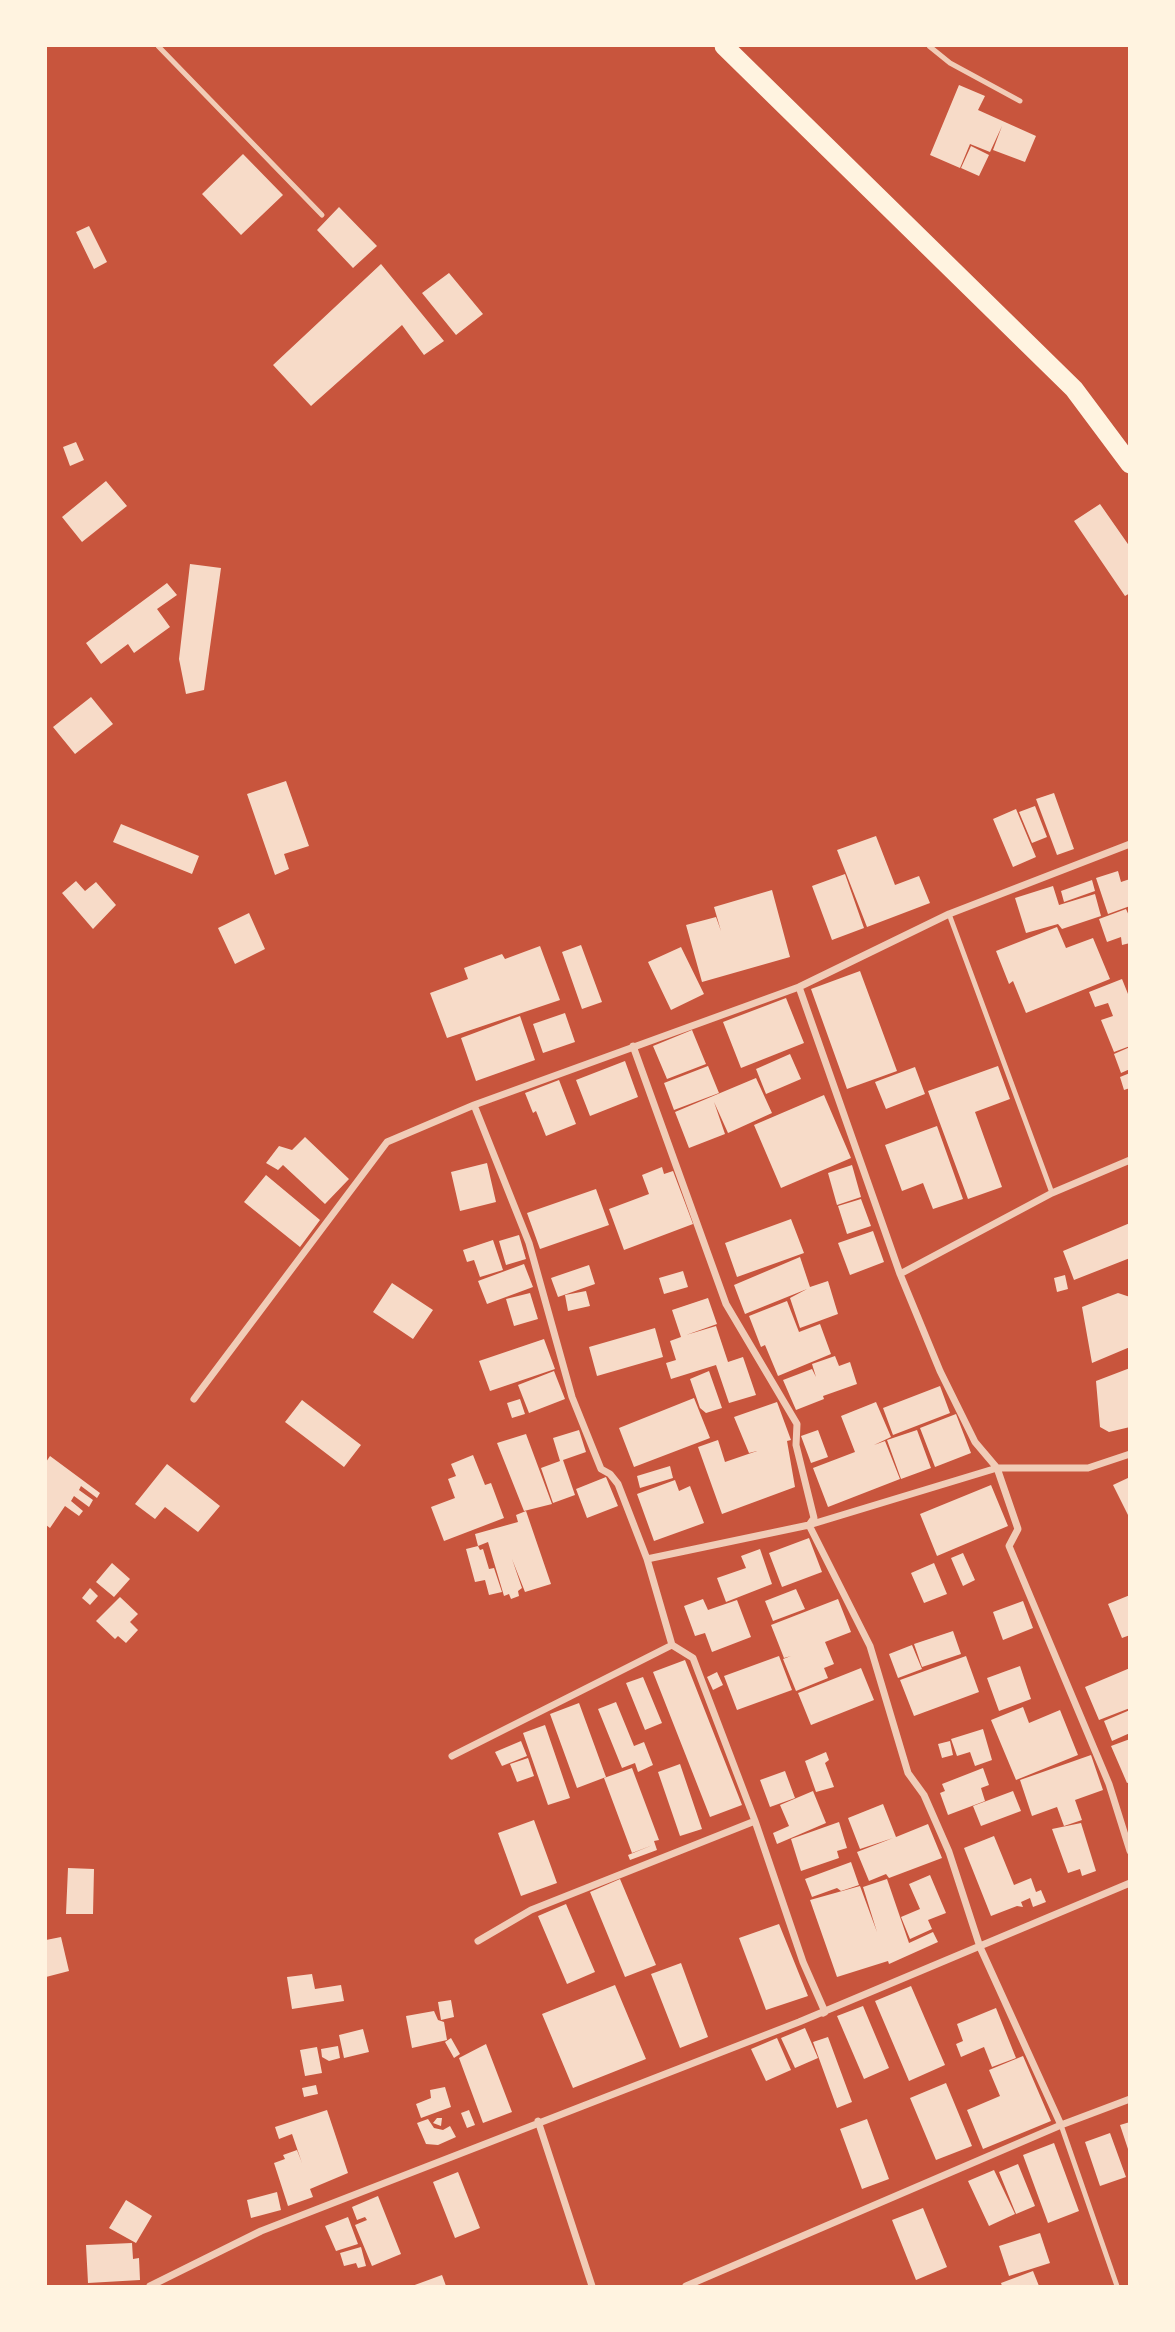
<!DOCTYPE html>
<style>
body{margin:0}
#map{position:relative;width:1175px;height:2332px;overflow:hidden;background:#c8553d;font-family:Cabin,sans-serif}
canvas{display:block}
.frame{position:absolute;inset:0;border:47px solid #fff3e0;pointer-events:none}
</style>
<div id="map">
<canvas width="1175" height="2332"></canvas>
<div class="frame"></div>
</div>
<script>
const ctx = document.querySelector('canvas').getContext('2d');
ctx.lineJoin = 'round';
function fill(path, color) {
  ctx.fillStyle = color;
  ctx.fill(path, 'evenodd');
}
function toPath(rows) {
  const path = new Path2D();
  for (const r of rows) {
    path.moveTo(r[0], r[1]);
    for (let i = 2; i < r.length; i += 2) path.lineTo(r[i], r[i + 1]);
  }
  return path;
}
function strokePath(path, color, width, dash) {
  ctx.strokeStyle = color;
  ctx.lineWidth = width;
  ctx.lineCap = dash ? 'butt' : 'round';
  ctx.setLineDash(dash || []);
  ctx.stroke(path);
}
const building = toPath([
 [959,85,985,96,978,110,1036,136,1025,162,993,150,1002,126,990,152,970,144,960,168,930,155],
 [971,146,989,155,979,176,961,168],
 [243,154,283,195,241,235,202,194],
 [339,207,377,246,353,268,317,230],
 [89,226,107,262,94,269,76,232],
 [381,264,444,341,424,355,402,325,311,406,273,365],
 [449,273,483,314,456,335,422,293],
 [76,442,84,460,70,466,63,447],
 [106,481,127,506,82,542,62,517],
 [1100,504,1130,547,1130,593,1125,596,1074,521],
 [190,564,221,568,204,690,186,694,179,659],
 [167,583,177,595,157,609,170,627,134,653,128,644,101,664,86,643],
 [91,697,113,724,75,754,53,727],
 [286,781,309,846,284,854,289,869,275,875,247,794],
 [1054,793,1074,849,1057,855,1036,799],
 [1035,806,1047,837,1032,843,1019,812],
 [1016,809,1036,857,1013,867,993,819],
 [121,824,199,856,192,874,113,842],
 [876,836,895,885,919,876,930,903,867,927,837,850],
 [1118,871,1121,882,1130,879,1130,906,1108,914,1096,878],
 [845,874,864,928,832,940,812,886],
 [1092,880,1095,891,1064,902,1061,891],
 [76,881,85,891,96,882,116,905,93,929,62,893],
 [1053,886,1059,905,1095,894,1101,916,1062,929,1058,924,1026,933,1015,898],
 [772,890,790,957,702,982,686,925,716,917,721,931,714,907],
 [1126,909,1130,918,1130,943,1122,945,1121,937,1107,942,1099,919],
 [249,913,265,949,235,964,218,928],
 [1057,927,1066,948,1093,938,1110,979,1026,1013,1013,981,1009,984,996,951],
 [581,945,602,1002,582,1009,562,952],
 [540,946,560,1000,447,1038,430,993,468,979,464,968,502,954,505,959],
 [681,947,704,994,671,1010,648,962],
 [860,971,897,1071,847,1089,811,989],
 [1122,979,1130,999,1130,1046,1114,1052,1101,1020,1113,1016,1108,1003,1095,1007,1089,992],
 [786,998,804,1043,741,1068,723,1022],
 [565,1013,575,1042,543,1053,533,1024],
 [520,1016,535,1060,476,1081,461,1038],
 [692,1030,706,1064,667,1079,653,1046],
 [1130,1047,1130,1069,1121,1073,1114,1054],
 [790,1054,801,1079,766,1094,756,1069],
 [625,1061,638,1097,590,1116,576,1080],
 [708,1066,719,1093,674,1110,664,1083],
 [998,1066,1010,1099,975,1112,1002,1187,968,1199,928,1091],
 [915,1067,925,1094,886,1109,875,1082],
 [1130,1073,1130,1088,1124,1090,1120,1077],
 [756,1078,772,1113,728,1133,714,1102,725,1134,689,1148,675,1112],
 [559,1080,576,1124,546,1136,536,1111,533,1113,525,1093],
 [824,1095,851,1158,781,1188,754,1125],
 [937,1126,963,1199,933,1209,923,1183,902,1191,885,1145],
 [305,1137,349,1179,325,1204,283,1165,278,1170,266,1163,279,1146,292,1150],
 [487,1163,496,1202,460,1211,451,1172],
 [852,1165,861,1197,837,1205,828,1173],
 [662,1167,664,1174,673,1171,693,1224,624,1250,609,1209,649,1194,642,1175],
 [266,1175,320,1220,300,1247,244,1202],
 [596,1189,609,1225,540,1249,527,1213],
 [861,1199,871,1226,847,1234,838,1206],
 [791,1219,804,1253,737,1277,725,1243],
 [1130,1223,1130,1258,1074,1280,1063,1251],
 [873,1231,884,1262,850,1275,838,1243],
 [519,1235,526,1259,506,1265,499,1241],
 [493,1240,503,1270,480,1277,474,1260,467,1262,463,1250],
 [800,1257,810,1287,828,1281,838,1314,800,1328,790,1298,807,1289,745,1314,734,1285],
 [524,1264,533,1287,487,1304,478,1281],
 [589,1265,595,1284,558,1297,551,1278],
 [683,1271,688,1287,664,1294,659,1278],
 [1065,1275,1068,1289,1057,1292,1054,1278],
 [392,1283,433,1310,413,1339,373,1312],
 [586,1291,590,1306,568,1311,565,1295],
 [530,1293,538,1319,514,1326,506,1299],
 [1118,1293,1130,1297,1130,1347,1092,1363,1082,1307],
 [708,1298,717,1324,686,1335,716,1326,728,1362,743,1357,756,1395,729,1403,716,1365,671,1379,666,1363,676,1360,670,1341,681,1337,672,1310],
 [787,1301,799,1332,820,1324,831,1354,778,1376,765,1345,761,1347,749,1316],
 [655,1328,663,1357,597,1376,589,1347],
 [544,1339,555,1369,490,1391,479,1361],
 [835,1356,839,1366,850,1362,857,1384,823,1396,824,1399,796,1410,783,1380,812,1369,816,1377,812,1364],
 [1130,1368,1130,1427,1109,1432,1100,1427,1096,1381],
 [554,1371,565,1399,529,1413,518,1385],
 [709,1371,722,1408,706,1413,700,1408,690,1379],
 [940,1386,950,1413,893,1435,883,1408],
 [694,1398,710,1438,634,1467,619,1428],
 [520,1399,525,1414,512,1418,507,1403],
 [302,1400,361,1445,344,1467,285,1422],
 [777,1402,791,1440,787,1441,795,1487,722,1514,698,1447,718,1440,725,1462,757,1451,749,1453,734,1417],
 [876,1402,891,1437,874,1445,885,1441,900,1479,828,1507,813,1468,855,1452,841,1416],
 [956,1414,971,1453,935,1467,920,1428],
 [579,1430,586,1452,563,1460,575,1495,553,1503,541,1468,560,1461,553,1438],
 [818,1430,828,1457,811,1463,801,1436],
 [917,1430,931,1468,901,1479,887,1440],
 [526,1434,552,1504,524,1511,497,1443],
 [473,1455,485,1485,491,1483,504,1518,444,1541,431,1507,455,1498,448,1479,456,1476,451,1464],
 [50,1456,100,1493,97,1498,81,1486,79,1490,93,1500,89,1507,74,1496,71,1501,83,1511,79,1516,65,1506,50,1528,46,1525,46,1462],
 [167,1464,220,1506,198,1532,165,1507,155,1519,135,1504],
 [670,1466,673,1478,640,1488,637,1476],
 [606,1477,618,1506,587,1518,576,1489],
 [1130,1477,1130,1519,1113,1485],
 [675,1480,679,1491,690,1486,704,1523,654,1541,637,1494],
 [991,1485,1008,1526,937,1556,920,1514],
 [526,1511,551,1584,525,1592,512,1559,522,1588,518,1591,519,1596,511,1599,509,1594,504,1596,488,1542,478,1546,475,1534,518,1522,516,1515],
 [809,1538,822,1572,782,1587,769,1553],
 [478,1546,480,1550,483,1549,489,1569,494,1568,502,1592,489,1595,485,1580,475,1582,466,1549],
 [760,1549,772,1584,726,1602,717,1578,746,1568,741,1556],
 [963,1553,975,1580,963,1586,951,1558],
 [112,1563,130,1579,114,1597,96,1582],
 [934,1563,947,1594,924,1603,911,1573],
 [90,1588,98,1596,90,1605,82,1598],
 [796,1589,805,1609,773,1621,765,1601],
 [1130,1595,1130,1635,1122,1638,1108,1604],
 [120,1597,138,1614,130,1622,138,1630,126,1643,118,1636,115,1639,96,1621],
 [703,1599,708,1610,737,1600,751,1637,712,1652,705,1633,695,1636,684,1606],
 [838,1599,851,1632,825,1642,834,1664,824,1668,828,1678,796,1691,783,1659,791,1656,784,1658,771,1625],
 [1023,1601,1033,1628,1003,1640,993,1612],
 [953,1631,961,1654,922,1667,914,1644],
 [912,1645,922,1669,898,1678,889,1654],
 [779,1656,792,1690,737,1710,724,1676],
 [966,1656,979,1692,914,1716,900,1680],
 [685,1660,742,1805,710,1817,653,1672],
 [1020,1666,1031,1699,999,1711,987,1678],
 [861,1668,874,1700,811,1725,798,1693],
 [1130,1668,1130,1708,1099,1720,1085,1687],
 [717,1672,723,1685,713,1690,707,1677],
 [643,1677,662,1723,645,1730,626,1683],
 [616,1702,634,1746,644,1742,653,1765,638,1772,635,1763,622,1768,598,1709],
 [579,1703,606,1777,577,1788,550,1714],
 [1023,1707,1029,1723,1060,1710,1078,1755,1016,1780,991,1720],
 [1130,1710,1130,1733,1112,1741,1104,1721],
 [545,1725,570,1798,548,1805,523,1733],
 [983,1729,992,1760,975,1766,970,1752,957,1756,951,1739],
 [1130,1739,1130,1782,1127,1783,1111,1746],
 [521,1741,527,1756,502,1766,495,1752],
 [950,1741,953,1755,942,1758,938,1744],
 [826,1752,829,1760,825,1763,834,1787,816,1792,805,1761],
 [1091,1755,1103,1790,1075,1800,1082,1820,1064,1826,1057,1807,1032,1816,1020,1780],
 [528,1758,534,1776,517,1782,510,1764],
 [680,1764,702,1829,680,1836,658,1772],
 [632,1768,659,1840,654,1841,657,1850,630,1860,628,1855,653,1845,632,1853,604,1778],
 [983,1768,989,1785,981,1788,985,1801,948,1815,940,1793,945,1791,942,1784],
 [785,1771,795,1798,770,1807,760,1780],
 [813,1791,826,1823,777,1844,773,1833,789,1826,780,1805],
 [1013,1791,1021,1811,981,1826,973,1806],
 [883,1804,896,1837,928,1824,942,1858,889,1878,886,1874,869,1881,857,1852,893,1838,860,1849,848,1818],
 [534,1820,557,1883,521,1896,498,1833],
 [839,1822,847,1848,837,1851,839,1858,801,1871,791,1839],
 [1081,1823,1096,1871,1082,1876,1080,1869,1068,1873,1052,1829],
 [994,1836,1014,1885,1031,1878,1036,1892,1041,1890,1046,1902,1033,1907,1030,1898,1021,1902,1023,1907,1017,1906,991,1916,964,1848],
 [851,1862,859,1885,841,1891,837,1888,812,1897,805,1879],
 [68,1868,94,1869,93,1914,66,1914],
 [930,1875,946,1913,928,1920,932,1929,910,1939,901,1917,920,1909,909,1884],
 [620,1879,656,1965,625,1977,590,1892],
 [887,1879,909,1943,933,1932,938,1942,889,1964,888,1961,837,1977,810,1900,860,1886,877,1932,863,1887],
 [566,1904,595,1972,567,1984,538,1916],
 [779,1924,808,1996,766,2010,739,1938],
 [61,1937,69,1971,46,1977,46,1940],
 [681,1963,708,2037,680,2048,651,1974],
 [312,1974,315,1989,341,1985,344,2001,292,2009,287,1977],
 [615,1985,646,2059,573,2088,542,2014],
 [911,1986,945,2065,909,2081,875,2001],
 [451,2000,454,2017,441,2020,438,2002],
 [863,2006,889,2068,864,2079,837,2016],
 [996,2008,1016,2058,992,2067,984,2047,961,2057,956,2044,963,2041,957,2024],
 [434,2011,438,2020,444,2022,447,2040,412,2048,406,2016],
 [805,2028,818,2058,795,2068,781,2038],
 [363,2029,369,2052,344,2058,339,2035],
 [828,2037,852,2102,837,2108,813,2042],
 [451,2038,460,2054,454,2058,445,2042],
 [777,2038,791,2070,766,2081,751,2049],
 [486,2044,512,2112,483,2123,459,2058],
 [338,2046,340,2058,329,2061,322,2057,321,2049],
 [317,2047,322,2073,305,2076,300,2050],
 [1023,2056,1051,2121,983,2149,967,2110,1000,2096,989,2070],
 [946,2083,972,2146,936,2160,910,2098],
 [316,2085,318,2094,304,2097,302,2088],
 [445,2087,451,2107,421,2118,416,2104,431,2098,430,2090],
 [327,2110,348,2173,310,2189,313,2197,288,2206,274,2163,285,2159,283,2155,297,2150,302,2163,292,2134,279,2139,275,2127],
 [469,2110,475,2125,467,2128,461,2113],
 [437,2118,442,2118,441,2126,433,2123],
 [428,2119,434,2128,443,2130,450,2126,456,2137,438,2145,426,2144,417,2123],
 [867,2119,889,2179,862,2189,840,2129],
 [1130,2122,1130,2152,1129,2152,1120,2125],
 [1110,2133,1126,2177,1100,2186,1085,2142],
 [1054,2143,1079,2211,1048,2223,1023,2155],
 [1018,2164,1035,2206,1016,2214,999,2172],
 [994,2170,1015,2214,989,2226,968,2181],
 [458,2172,480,2228,455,2238,433,2182],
 [277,2192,281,2210,251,2218,247,2200],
 [378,2196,401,2254,372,2266,355,2225,367,2220,365,2217,357,2220,352,2207],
 [126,2200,152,2216,136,2243,109,2228],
 [923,2208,947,2267,916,2280,892,2220],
 [348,2217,358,2244,336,2251,325,2226],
 [1040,2233,1050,2263,1009,2276,999,2246],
 [132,2243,133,2259,139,2258,140,2280,88,2283,86,2245],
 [361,2247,366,2266,358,2268,356,2263,344,2266,340,2253],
 [1033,2271,1039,2286,1002,2286,1001,2283],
 [442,2275,446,2286,412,2286]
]);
const service = toPath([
 [158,46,322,215],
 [929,46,950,63,1020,101],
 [949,914,1052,1193],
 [1061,2125,1117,2286]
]);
const minor = toPath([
 [799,987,900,1274,940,1371,975,1442,997,1468,1018,1529,1009,1546,1109,1784,1130,1851],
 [633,1046,726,1304,797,1424,796,1445,814,1518,809,1525,870,1646,908,1773,924,1795,949,1852,980,1947,1061,2125],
 [474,1105,529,1243,572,1397,601,1469,610,1474,618,1484,647,1559,672,1645,693,1658,755,1821,803,1962,825,2012,823,2013],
 [900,1274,1052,1193,1130,1160],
 [194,1399,387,1142,474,1105,799,987,949,914,1130,844],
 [647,1559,809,1525,997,1468,1088,1468,1130,1454],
 [452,1756,672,1645],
 [478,1941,531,1910,755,1821],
 [538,2121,592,2286],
 [150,2286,261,2231,799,2022,1130,1883],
 [686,2286,1061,2125,1130,2099]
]);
const trunk = toPath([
 [724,46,1074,389,1130,464]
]);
fill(building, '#f7dbc8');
strokePath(service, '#f1ccb7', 5);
strokePath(minor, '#f1ccb7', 7);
strokePath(trunk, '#fff3e0', 19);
</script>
